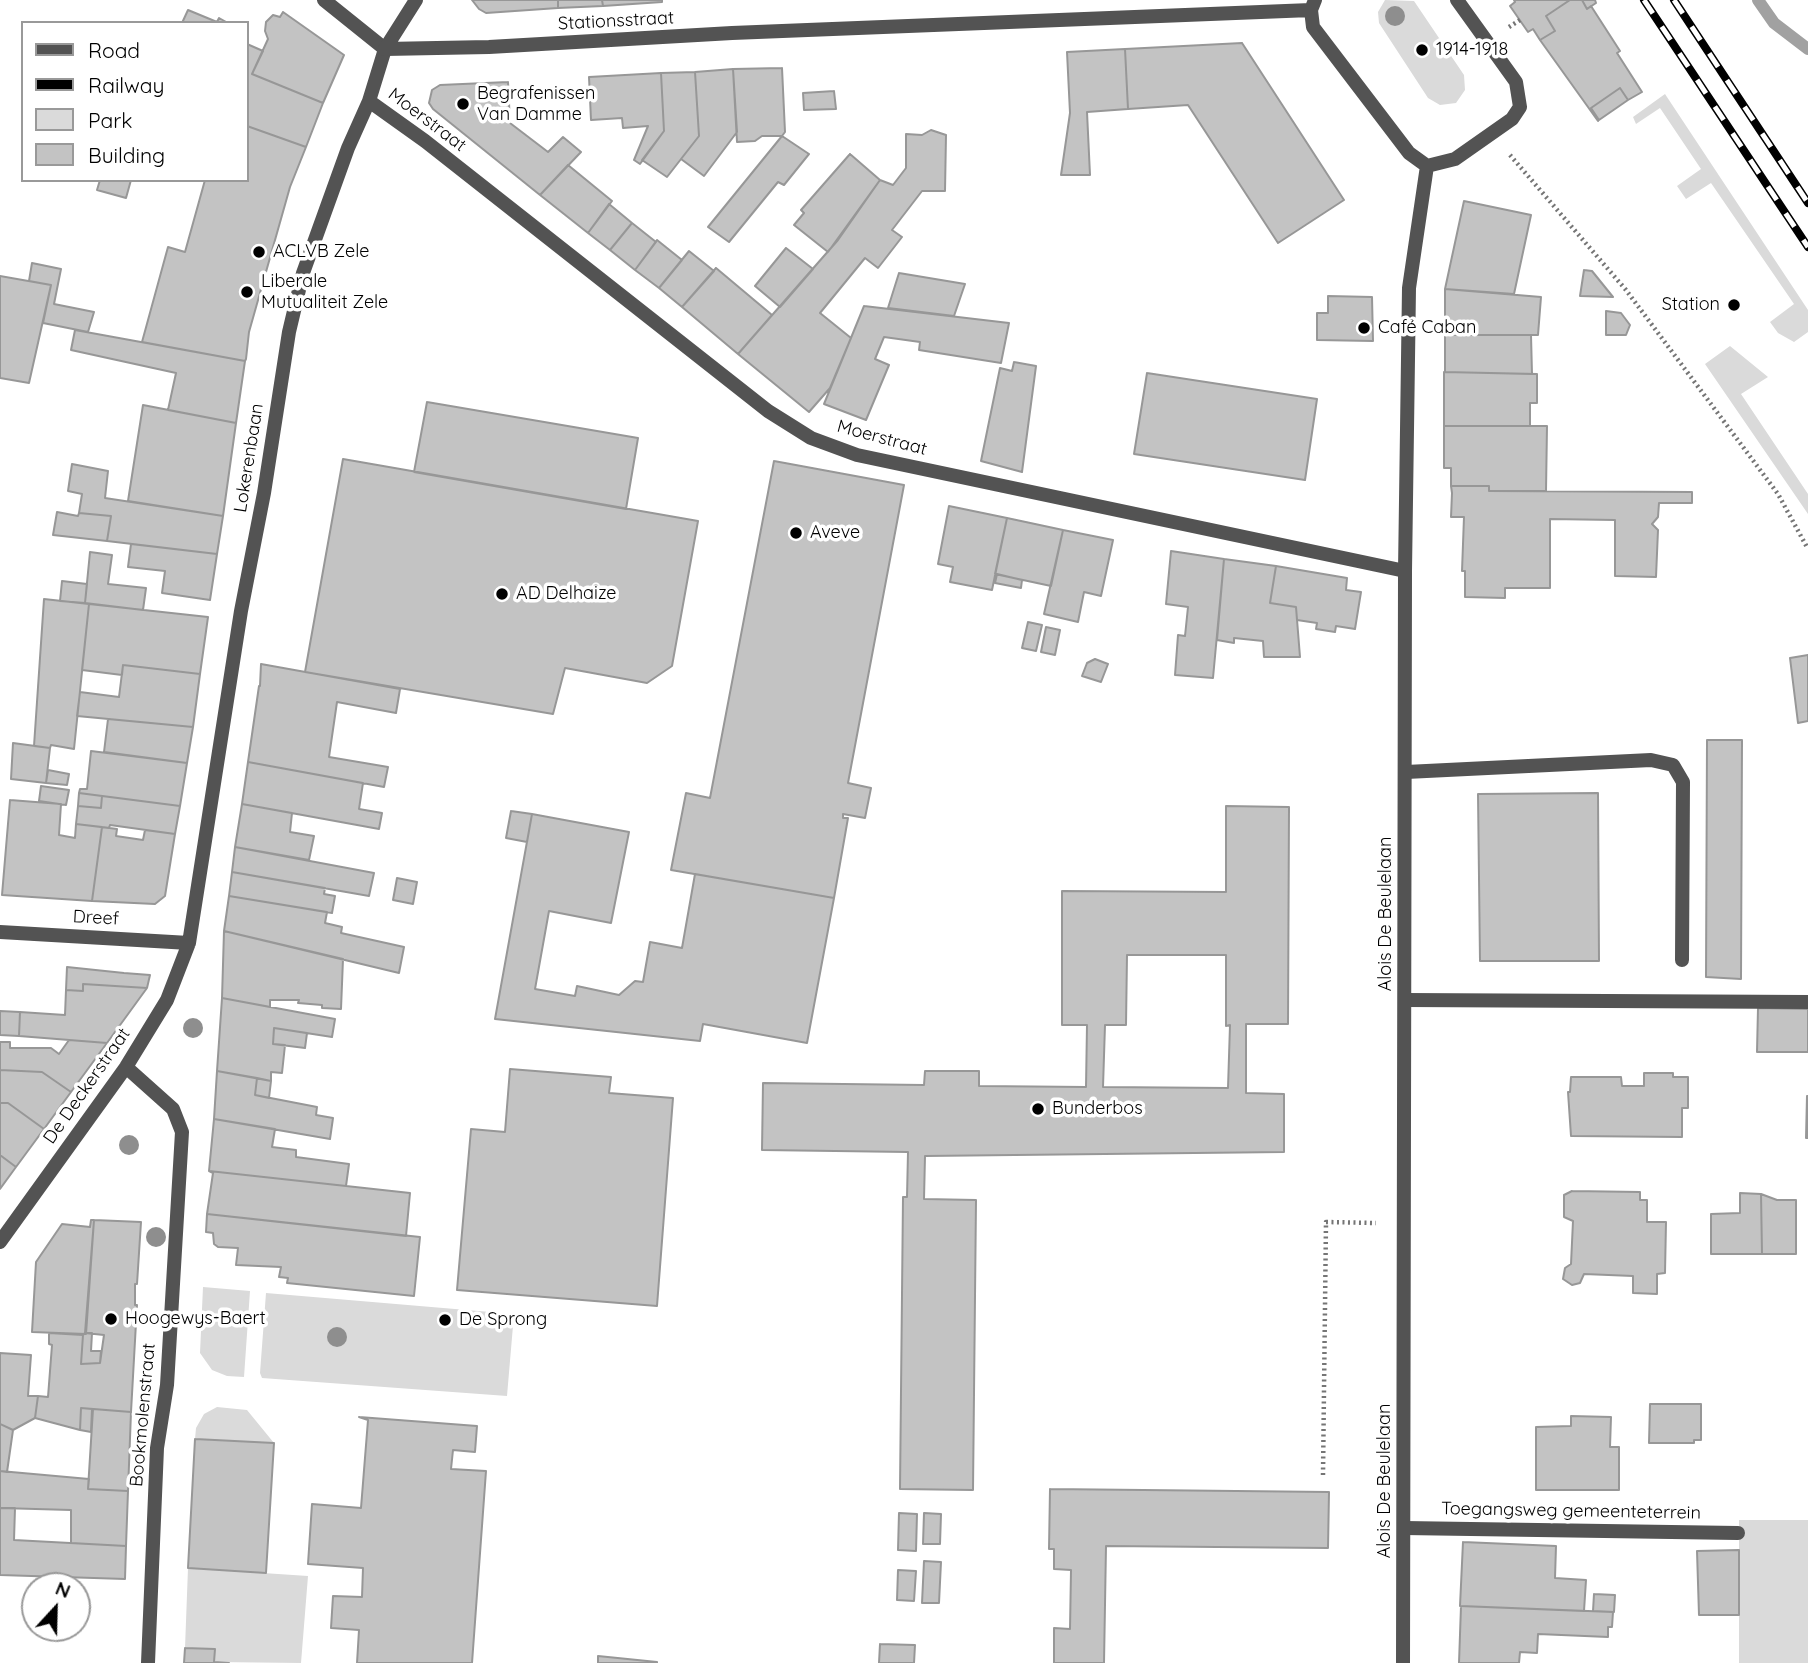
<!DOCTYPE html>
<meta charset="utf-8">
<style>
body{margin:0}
#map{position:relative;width:1808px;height:1663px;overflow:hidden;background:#fff;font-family:Quicksand,sans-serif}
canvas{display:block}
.legend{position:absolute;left:21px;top:21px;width:228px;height:161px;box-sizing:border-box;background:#fff;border:2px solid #999;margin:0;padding:9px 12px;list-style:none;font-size:21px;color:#000}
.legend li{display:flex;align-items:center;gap:14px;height:35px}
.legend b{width:35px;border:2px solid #999}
.north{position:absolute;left:21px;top:1572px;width:70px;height:70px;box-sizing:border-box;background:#fff;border:2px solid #999;border-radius:50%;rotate:22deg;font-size:19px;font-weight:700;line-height:28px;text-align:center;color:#000}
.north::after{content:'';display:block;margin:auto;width:24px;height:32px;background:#000;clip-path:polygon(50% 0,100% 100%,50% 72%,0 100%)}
</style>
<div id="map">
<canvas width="1808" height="1663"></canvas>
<ul class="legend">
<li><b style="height:9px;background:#535353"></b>Road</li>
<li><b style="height:9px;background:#000"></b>Railway</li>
<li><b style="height:19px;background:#dadada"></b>Park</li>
<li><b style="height:19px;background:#c3c3c3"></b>Building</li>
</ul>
<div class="north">N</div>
</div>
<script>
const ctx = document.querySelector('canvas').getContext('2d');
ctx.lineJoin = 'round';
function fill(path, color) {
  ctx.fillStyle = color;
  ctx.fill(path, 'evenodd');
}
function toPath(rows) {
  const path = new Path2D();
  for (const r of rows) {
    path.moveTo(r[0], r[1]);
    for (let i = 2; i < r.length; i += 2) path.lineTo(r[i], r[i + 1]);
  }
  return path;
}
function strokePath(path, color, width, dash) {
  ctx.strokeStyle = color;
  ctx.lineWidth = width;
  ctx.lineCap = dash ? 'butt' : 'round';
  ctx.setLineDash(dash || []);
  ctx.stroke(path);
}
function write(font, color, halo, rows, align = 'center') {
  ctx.font = font + ' Quicksand,sans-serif';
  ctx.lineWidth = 7;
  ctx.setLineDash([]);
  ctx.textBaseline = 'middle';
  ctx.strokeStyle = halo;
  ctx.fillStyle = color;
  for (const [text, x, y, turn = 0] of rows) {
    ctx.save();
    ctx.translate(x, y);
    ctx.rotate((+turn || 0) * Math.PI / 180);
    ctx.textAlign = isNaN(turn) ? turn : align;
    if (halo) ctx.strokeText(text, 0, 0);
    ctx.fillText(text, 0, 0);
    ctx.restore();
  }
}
const green = toPath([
 [1385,0,1414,1,1464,75,1465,90,1456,103,1440,105,1428,98,1379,23,1378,12],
 [1665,94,1808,310,1808,332,1794,342,1778,333,1770,322,1794,304,1711,183,1686,199,1677,186,1701,169,1660,108,1636,124,1633,117],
 [1730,346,1768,377,1741,394,1808,494,1808,514,1705,364],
 [203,1287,250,1291,244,1377,227,1376,212,1370,200,1353],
 [266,1293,514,1314,507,1396,262,1378,260,1373],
 [217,1407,247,1410,274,1443,195,1439,196,1428,204,1414],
 [1739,1520,1808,1520,1808,1663,1739,1663],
 [188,1568,308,1576,301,1663,214,1662,214,1649,185,1648]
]);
const stream = toPath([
 [1758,0,1774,23,1808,49]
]);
const building = toPath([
 [472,0,558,0,558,8,486,13,479,9,472,0],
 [558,0,602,0,603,6,558,8,558,0],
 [602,0,662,0,662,2,603,6,602,0],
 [1514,0,1570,0,1546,16,1555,31,1540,40,1533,29,1528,32,1510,6,1515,2,1514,0],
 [1570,0,1582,0,1587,9,1591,6,1620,51,1617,53,1642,92,1628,100,1620,88,1591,108,1598,121,1540,40,1555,31,1546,16,1570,0],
 [1582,0,1595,0,1596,3,1587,9,1582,0],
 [188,10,217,22,219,18,228,23,182,23,188,10],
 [283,12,344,55,323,103,252,74,268,39,265,31,266,22,273,15,280,17,283,12],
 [1242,43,1344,200,1278,243,1188,105,1128,109,1125,49,1242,43],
 [247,44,263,51,252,74,323,103,306,147,247,126,247,44],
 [1125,49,1128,109,1087,112,1090,175,1061,175,1070,113,1067,52,1125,49],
 [782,68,785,132,782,136,762,136,755,141,737,142,733,69,782,68],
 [733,69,737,132,704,176,681,159,699,136,695,72,733,69],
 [695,72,699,136,667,177,642,160,664,131,661,73,695,72],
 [661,73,664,131,640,164,634,160,648,126,623,128,622,118,591,120,589,77,661,73],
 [508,82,510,123,548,152,563,137,581,152,540,195,433,109,429,103,432,90,440,85,508,82],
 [1620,88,1628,100,1599,120,1591,108,1620,88],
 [834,91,836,109,804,110,803,93,834,91],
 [247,126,306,147,290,187,249,332,246,359,245,361,142,342,168,247,185,252,205,180,247,180,247,126],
 [931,130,946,135,945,191,922,191,892,230,902,237,878,268,865,258,820,313,851,338,830,388,809,412,738,354,838,240,880,180,893,185,906,168,906,134,922,135,931,130],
 [782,136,809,154,784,185,778,182,729,242,708,227,782,136],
 [850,154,880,180,828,252,794,225,804,213,801,210,850,154],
 [568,165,612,201,588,233,540,195,568,165],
 [100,180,131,180,126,198,97,190,100,180],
 [1464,201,1531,215,1514,294,1445,289,1464,201],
 [609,204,632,223,610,250,588,233,609,204],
 [632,223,656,242,635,270,610,250,632,223],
 [657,240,682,260,659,288,635,270,657,240],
 [786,248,813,269,780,307,755,286,786,248],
 [689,251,714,271,682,307,659,288,689,251],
 [32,263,61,269,54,304,94,312,88,332,43,323,51,285,29,281,32,263],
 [716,268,772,315,738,354,682,307,716,268],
 [1584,270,1592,271,1613,297,1580,296,1584,270],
 [899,273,965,284,954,316,888,308,899,273],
 [0,276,51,285,29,383,0,378,0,276],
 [1445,289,1541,297,1538,335,1445,335,1445,289],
 [1328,296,1372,297,1373,341,1317,340,1317,313,1328,313,1328,296],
 [864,306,1009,323,1001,363,919,350,920,342,884,337,875,359,889,365,866,420,824,404,864,306],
 [1606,311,1621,313,1630,325,1626,335,1606,335,1606,311],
 [75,330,245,361,236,423,168,410,176,373,71,350,75,330],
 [1445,335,1531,335,1532,374,1445,372,1445,335],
 [1014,362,1036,366,1022,472,981,461,1000,368,1012,371,1014,362],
 [1444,372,1537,374,1537,403,1530,403,1530,426,1444,426,1444,372],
 [1147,373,1317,399,1305,480,1134,454,1147,373],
 [427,402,638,438,626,509,414,472,427,402],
 [143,405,236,423,223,516,128,501,143,405],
 [1444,426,1547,426,1546,491,1489,491,1489,486,1451,486,1451,468,1444,468,1444,426],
 [343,459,698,521,672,666,647,683,565,668,553,714,305,672,343,459],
 [774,461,904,485,848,783,871,788,865,818,843,814,843,818,848,818,834,898,671,870,686,793,710,798,774,461],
 [72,464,108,471,105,498,223,516,217,554,107,541,111,516,79,513,82,494,68,491,72,464],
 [1451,486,1489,486,1489,491,1692,492,1692,503,1659,503,1658,517,1652,524,1658,530,1656,577,1615,576,1615,520,1550,519,1550,588,1505,588,1505,598,1465,597,1465,571,1462,571,1464,517,1451,517,1452,493,1451,486],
 [949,506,1007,518,992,590,950,582,953,567,938,564,949,506],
 [57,512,78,516,79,513,111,516,107,541,53,535,57,512],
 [1007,518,1063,530,1051,586,995,574,1007,518],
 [1063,530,1113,540,1101,596,1084,592,1078,622,1044,614,1063,530],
 [131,544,217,554,210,600,162,593,165,571,128,567,131,544],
 [1171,551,1224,559,1213,678,1175,675,1178,635,1185,636,1188,607,1166,604,1171,551],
 [90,552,112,555,108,584,146,588,143,610,85,603,90,552],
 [1224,559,1276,566,1270,603,1296,607,1300,657,1264,657,1263,641,1234,638,1234,643,1217,640,1224,559],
 [1276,566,1347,578,1346,590,1361,592,1355,629,1336,626,1335,632,1316,629,1317,623,1297,620,1296,607,1270,603,1276,566],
 [997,574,1022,580,1021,588,995,583,997,574],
 [62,581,87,584,85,603,60,601,62,581],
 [44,599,89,604,74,749,51,745,50,748,34,746,44,599],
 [89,604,208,617,200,674,123,665,122,675,82,670,89,604],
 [1028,622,1042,625,1036,651,1022,648,1028,622],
 [1046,627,1060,630,1055,655,1041,652,1046,627],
 [1808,655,1808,721,1798,723,1790,658,1808,655],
 [1095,659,1108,664,1101,682,1082,676,1087,663,1095,659],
 [261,664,400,689,396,713,337,702,329,757,388,767,384,787,248,762,259,686,260,686,261,664],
 [123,665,200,674,193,727,77,716,80,692,119,697,123,665],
 [108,719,193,727,187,763,104,752,108,719],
 [1707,740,1742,740,1741,979,1706,977,1707,740],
 [13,743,50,748,46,783,11,779,13,743],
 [91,751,187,763,180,806,79,793,80,789,87,789,91,751],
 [248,762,363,783,359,809,382,813,379,829,242,804,248,762],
 [48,770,69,774,67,785,46,783,48,770],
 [41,786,69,790,66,805,39,801,41,786],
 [79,793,102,796,101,808,78,806,79,793],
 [1598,793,1599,961,1480,961,1478,794,1598,793],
 [102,796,180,806,175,834,110,825,109,828,76,824,78,806,101,808,102,796],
 [10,800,61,804,59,835,75,838,76,824,102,827,92,901,2,895,10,800],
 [242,804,292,813,290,832,314,836,309,860,235,847,242,804],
 [1226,806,1289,807,1288,1024,1246,1024,1246,1093,1284,1094,1284,1152,925,1156,924,1199,976,1200,973,1490,900,1489,903,1197,907,1197,908,1152,762,1150,763,1083,924,1085,925,1071,979,1071,979,1086,1086,1087,1087,1025,1062,1025,1062,891,1226,892,1226,806],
 [1127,955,1226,955,1226,1026,1230,1025,1228,1088,1103,1087,1105,1025,1126,1025,1127,955],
 [511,811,532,814,527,842,506,838,511,811],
 [532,814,629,832,611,923,549,911,535,989,575,996,577,986,619,995,635,981,643,982,650,942,682,948,695,874,834,898,807,1043,703,1024,700,1041,495,1019,532,814],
 [102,827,117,829,116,836,143,840,145,830,175,834,165,896,155,904,92,901,102,827],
 [235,847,374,873,369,896,232,872,235,847],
 [232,872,325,888,324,894,335,896,332,913,229,896,232,872],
 [397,878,417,882,413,904,393,900,397,878],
 [229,896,327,912,325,923,342,927,341,933,404,947,399,973,224,931,229,896],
 [224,931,343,959,341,1009,322,1008,322,1005,298,1003,299,1000,270,1000,270,1007,222,998,224,931],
 [67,967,124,973,150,975,147,988,83,984,83,991,66,990,67,967],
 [83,984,147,988,107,1043,19,1036,20,1012,65,1015,66,990,83,991,83,984],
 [222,998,335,1019,332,1037,274,1028,273,1044,285,1045,282,1073,271,1072,271,1081,217,1071,222,998],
 [1758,1008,1808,1009,1808,1052,1757,1052,1758,1008],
 [0,1011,20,1012,19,1036,0,1035,0,1011],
 [274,1028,307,1033,305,1048,273,1044,274,1028],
 [69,1040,107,1043,71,1092,42,1072,0,1070,0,1042,10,1042,10,1048,51,1048,59,1054,69,1040],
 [510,1069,611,1077,609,1093,673,1098,657,1306,457,1290,471,1129,505,1132,510,1069],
 [0,1070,42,1072,71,1092,44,1129,8,1103,0,1103,0,1070],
 [217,1071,257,1078,255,1095,317,1107,316,1115,333,1118,330,1139,214,1119,217,1071],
 [1644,1073,1673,1073,1673,1077,1688,1077,1688,1108,1682,1108,1682,1137,1571,1136,1568,1092,1570,1092,1571,1077,1621,1077,1622,1086,1644,1086,1644,1073],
 [257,1078,271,1081,269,1098,255,1095,257,1078],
 [1807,1096,1808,1096,1808,1138,1806,1138,1807,1096],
 [0,1103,8,1103,44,1129,16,1167,0,1155,0,1103],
 [214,1119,275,1129,272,1147,296,1150,296,1157,349,1164,346,1186,209,1171,214,1119],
 [0,1155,16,1167,0,1189,0,1155],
 [209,1171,410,1193,406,1236,207,1214,213,1173,209,1171],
 [1572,1191,1640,1192,1640,1200,1647,1200,1647,1222,1666,1222,1665,1273,1657,1274,1657,1294,1633,1293,1633,1276,1584,1274,1580,1283,1572,1285,1563,1279,1565,1268,1571,1264,1573,1221,1564,1217,1564,1195,1572,1191],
 [1740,1193,1761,1194,1762,1254,1711,1254,1711,1214,1740,1213,1740,1193],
 [1761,1194,1777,1200,1796,1200,1796,1254,1762,1254,1761,1194],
 [207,1214,420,1237,414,1296,287,1283,288,1278,279,1277,281,1267,236,1265,238,1248,218,1247,214,1244,213,1233,206,1232,207,1214],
 [91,1220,94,1220,86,1334,32,1332,36,1262,62,1224,90,1227,91,1220],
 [94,1220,141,1222,137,1284,135,1284,135,1305,137,1305,131,1412,81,1408,80,1430,35,1418,38,1396,48,1397,52,1345,49,1344,49,1333,83,1335,81,1364,100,1363,104,1335,85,1333,94,1220],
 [85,1333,92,1333,91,1351,101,1351,100,1363,81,1364,83,1335,85,1333],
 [0,1353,31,1355,28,1396,38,1396,35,1418,13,1430,0,1424,0,1353],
 [1650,1404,1701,1404,1701,1440,1694,1440,1694,1443,1649,1443,1650,1404],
 [81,1408,92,1409,91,1432,80,1430,81,1408],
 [93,1409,131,1412,128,1491,88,1489,93,1409],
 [1571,1416,1611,1417,1610,1447,1619,1447,1619,1490,1536,1490,1536,1427,1571,1426,1571,1416],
 [359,1417,477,1426,475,1452,453,1450,451,1469,486,1471,472,1663,357,1663,359,1630,331,1628,333,1596,362,1597,363,1568,308,1564,312,1504,361,1508,368,1420,359,1417],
 [0,1424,13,1430,7,1472,0,1471,0,1424],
 [195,1439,274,1443,266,1573,188,1568,195,1439],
 [0,1471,89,1479,88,1489,128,1491,126,1546,71,1543,71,1510,0,1508,0,1471],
 [1050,1489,1329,1492,1328,1548,1106,1546,1104,1663,1054,1663,1054,1628,1070,1629,1071,1570,1054,1569,1054,1549,1049,1549,1050,1489],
 [0,1508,15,1508,14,1540,126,1546,125,1579,0,1575,0,1508],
 [899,1513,917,1514,916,1551,898,1550,899,1513],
 [924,1513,941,1514,940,1544,923,1544,924,1513],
 [1463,1542,1556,1546,1555,1578,1586,1580,1584,1611,1460,1606,1463,1542],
 [1739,1550,1739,1615,1699,1615,1697,1551,1739,1550],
 [924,1561,941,1562,939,1603,922,1603,924,1561],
 [898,1570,916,1571,914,1601,897,1600,898,1570],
 [1594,1594,1615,1595,1614,1612,1593,1611,1594,1594],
 [1461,1606,1613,1612,1612,1627,1608,1627,1608,1637,1538,1634,1537,1653,1520,1652,1519,1663,1459,1663,1461,1606],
 [880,1644,915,1645,914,1663,879,1663,880,1644],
 [185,1648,215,1649,214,1662,229,1663,184,1663,185,1648],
 [598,1656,657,1662,657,1663,598,1663,598,1656]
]);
const path = toPath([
 [1509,27,1520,20],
 [1510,155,1626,290,1778,494,1808,549],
 [1323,1475,1326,1222,1376,1223]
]);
const service = toPath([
 [1406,772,1651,760,1673,765,1683,782,1682,960],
 [1405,1000,1808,1002],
 [1404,1528,1738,1533]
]);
const minor = toPath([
 [369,101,425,141,768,411,811,438,857,455,1405,571],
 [0,932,189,943],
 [126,1067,173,1109,182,1132,167,1385,157,1448,148,1663],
 [0,1242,126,1067,167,1000,189,943,241,611,264,493,289,332,303,273,348,148,369,101,385,49,324,0]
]);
const tertiary = toPath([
 [1315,0,1311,10,1313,27,1409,153,1427,166],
 [385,49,489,47,732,33,1311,10],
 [385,49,416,0],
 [1427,166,1455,159,1512,119,1520,107,1516,82,1457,0],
 [1403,1663,1405,571,1409,288,1427,166]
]);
const rail = toPath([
 [1644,0,1808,247],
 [1674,0,1808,203]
]);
const trees = [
 [1395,16],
 [193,1028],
 [129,1145],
 [156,1237],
 [337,1337]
];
const markers = [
 [1422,50,7,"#000"],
 [463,104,7,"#000"],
 [259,252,7,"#000"],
 [247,292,7,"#000"],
 [1734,305,7,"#000"],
 [1364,328,7,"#000"],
 [796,533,7,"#000"],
 [502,594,7,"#000"],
 [1038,1109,7,"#000"],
 [111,1319,7,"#000"],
 [445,1320,7,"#000"]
];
const streetNames = [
 ["Stationsstraat",616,21,-3],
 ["Moerstraat",427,120,37],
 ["Moerstraat",882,438,15],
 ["Lokerenbaan",249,458,-81],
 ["Alois De Beulelaan",1386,914,-90],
 ["Dreef",96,918,3],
 ["De Deckerstraat",87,1086,-55],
 ["Bookmolenstraat",143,1415,-85],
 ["Alois De Beulelaan",1385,1481,-90],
 ["Toegangsweg gemeenteterrein",1571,1511,1]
];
const poiNames = [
 ["1914-1918",1436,50],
 ["Begrafenissen",477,94],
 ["Van Damme",477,115],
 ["ACLVB Zele",273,252],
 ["Liberale",261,282],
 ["Mutualiteit Zele",261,303],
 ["Station",1720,305,"right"],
 ["Café Caban",1378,328],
 ["Aveve",810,533],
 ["AD Delhaize",516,594],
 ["Bunderbos",1052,1109],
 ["Hoogewys-Baert",125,1319],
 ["De Sprong",459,1320]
];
fill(green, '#dadada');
strokePath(stream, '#a1a1a1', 12);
fill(building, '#c3c3c3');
strokePath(building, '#979797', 2);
strokePath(path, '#757575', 4.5, [2, 3.5]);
strokePath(service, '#535353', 14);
strokePath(minor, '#535353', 14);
strokePath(tertiary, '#535353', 14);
strokePath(rail, '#000', 8);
strokePath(rail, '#fff', 5, [16]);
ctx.fillStyle = '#8e8e8e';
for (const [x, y] of trees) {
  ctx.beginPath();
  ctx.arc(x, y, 10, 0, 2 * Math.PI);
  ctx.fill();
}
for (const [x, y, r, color] of markers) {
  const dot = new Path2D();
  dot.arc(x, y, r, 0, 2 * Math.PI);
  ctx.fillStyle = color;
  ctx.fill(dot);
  strokePath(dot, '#fff', 2.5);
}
write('18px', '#000', '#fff', streetNames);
write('18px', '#000', '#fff', poiNames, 'left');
</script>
